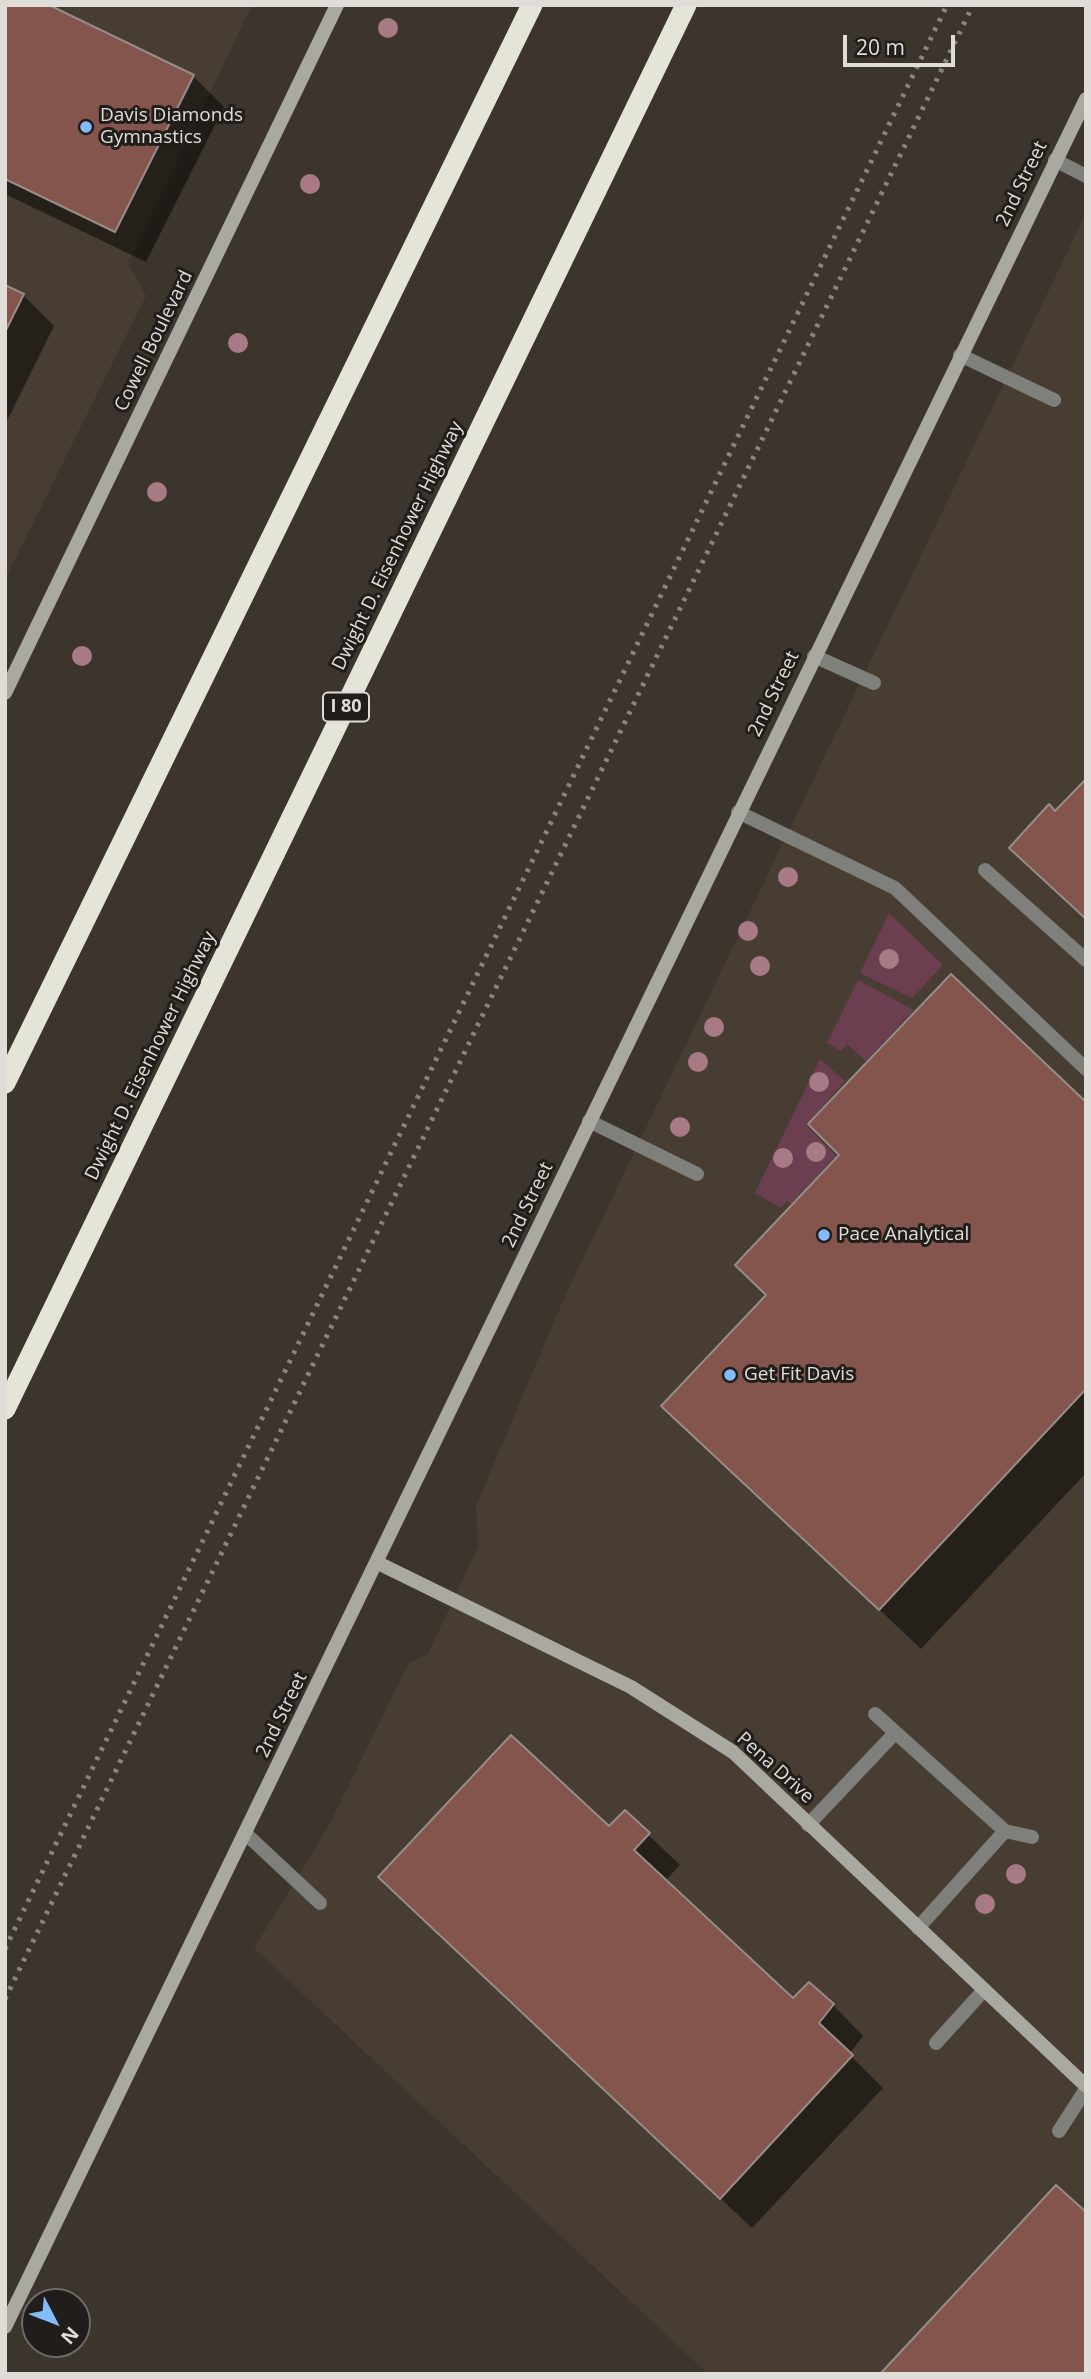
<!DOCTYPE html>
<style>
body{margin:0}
#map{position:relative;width:1091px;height:2379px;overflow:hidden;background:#3b352e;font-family:"Open Sans",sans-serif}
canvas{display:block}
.frame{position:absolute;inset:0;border:7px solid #e0dcd8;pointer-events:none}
.north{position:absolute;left:21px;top:2288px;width:70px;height:70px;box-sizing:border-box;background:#201d1a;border:2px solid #6d6966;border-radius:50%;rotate:132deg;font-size:19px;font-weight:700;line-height:28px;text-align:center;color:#e0dcd8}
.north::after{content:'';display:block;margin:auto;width:24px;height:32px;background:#84bcfb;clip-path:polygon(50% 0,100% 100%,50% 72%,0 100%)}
.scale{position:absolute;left:843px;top:35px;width:112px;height:32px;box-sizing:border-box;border:4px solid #e0dcd8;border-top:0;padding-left:9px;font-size:21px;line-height:24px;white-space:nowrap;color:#e0dcd8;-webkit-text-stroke:5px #201d1a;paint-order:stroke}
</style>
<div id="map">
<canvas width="1091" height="2379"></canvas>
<div class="frame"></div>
<div class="north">N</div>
<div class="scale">20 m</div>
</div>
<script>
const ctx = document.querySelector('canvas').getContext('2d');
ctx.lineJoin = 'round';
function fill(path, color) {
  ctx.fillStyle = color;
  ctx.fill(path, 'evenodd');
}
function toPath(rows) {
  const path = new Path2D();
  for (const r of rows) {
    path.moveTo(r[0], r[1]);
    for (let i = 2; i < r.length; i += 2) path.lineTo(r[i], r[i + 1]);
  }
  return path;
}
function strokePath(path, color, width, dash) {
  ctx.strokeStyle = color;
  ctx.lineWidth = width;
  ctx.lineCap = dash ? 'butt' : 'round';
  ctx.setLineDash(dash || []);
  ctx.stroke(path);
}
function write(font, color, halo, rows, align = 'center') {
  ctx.font = font + ' "Open Sans",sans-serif';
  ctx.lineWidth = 6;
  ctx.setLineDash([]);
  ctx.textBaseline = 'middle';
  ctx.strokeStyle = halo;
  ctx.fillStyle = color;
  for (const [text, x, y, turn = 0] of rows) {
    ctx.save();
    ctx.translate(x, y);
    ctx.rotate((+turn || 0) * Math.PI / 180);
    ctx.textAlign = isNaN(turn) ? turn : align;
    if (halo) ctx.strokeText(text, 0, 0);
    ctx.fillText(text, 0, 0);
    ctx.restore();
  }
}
const built = toPath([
 [5,5,252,5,128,263,146,296,5,579],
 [1086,213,1086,2374,708,2374,254,1948,327,1829,409,1663,428,1654,478,1547,476,1506,565,1296]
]);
const green = toPath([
 [889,913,943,965,912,998,860,973],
 [858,980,914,1010,866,1061,847,1044,841,1051,827,1043],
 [820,1059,845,1081,806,1125,836,1156,791,1204,787,1201,781,1208,755,1193]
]);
const shadow = toPath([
 [5,5,193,76,224,107,146,262,5,194],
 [5,287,23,295,54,326,5,425],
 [1086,1105,1086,1473,921,1649,664,1406,768,1296],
 [625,1813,680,1865,665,1881,793,2000,833,2005,863,2036,849,2054,883,2088,752,2228,411,1908,609,1828]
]);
const building = toPath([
 [5,5,49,5,194,75,115,232,5,179,5,5],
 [5,285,24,294,5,332,5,285],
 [1086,779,1086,919,1009,848,1049,804,1055,811,1086,779],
 [951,974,1086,1102,1086,1389,879,1610,661,1406,766,1295,735,1265,839,1155,808,1124,951,974],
 [511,1735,609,1826,625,1810,650,1833,634,1850,793,1998,809,1982,834,2004,819,2023,853,2055,720,2199,378,1877,511,1735],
 [1056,2185,1086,2212,1086,2374,880,2374,1056,2185]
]);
const lane = toPath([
 [1055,160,1086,176],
 [960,355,1054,400],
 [814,656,874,683],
 [738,812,895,888,1086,1069],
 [985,870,1086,960],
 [589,1121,697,1174],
 [875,1714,1005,1831,1032,1837],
 [808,1825,894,1734],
 [246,1834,320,1903],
 [918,1928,1005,1831],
 [936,2043,984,1990],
 [1059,2131,1086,2089]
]);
const secondary = toPath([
 [5,693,337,5],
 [378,1563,631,1687,733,1752,1086,2086],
 [5,2327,1086,99]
]);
const highway = toPath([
 [5,1083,532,5],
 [5,1409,686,5]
]);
const rail = toPath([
 [5,1949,947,5],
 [5,1999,973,5]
]);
const trees = [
 [388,28],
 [310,184],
 [238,343],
 [157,492],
 [82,656],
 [788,877],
 [748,931],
 [889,959],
 [760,966],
 [714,1027],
 [698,1062],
 [819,1082],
 [680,1127],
 [816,1152],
 [783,1158],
 [1016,1874],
 [985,1904]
];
const markers = [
 [86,127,7,"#84bcfb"],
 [824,1235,7,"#84bcfb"],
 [730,1375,7,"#84bcfb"]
];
const shields = [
 [346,707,46]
];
const shieldNames = [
 ["I 80",346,707]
];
const poiNames = [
 ["Davis Diamonds",100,116],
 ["Gymnastics",100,138],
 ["Pace Analytical",838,1235],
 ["Get Fit Davis",744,1375]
];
const streetNames = [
 ["2nd Street",1022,184,-64],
 ["Cowell Boulevard",154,341,-64],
 ["Dwight D. Eisenhower Highway",398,546,-64],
 ["2nd Street",774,694,-64],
 ["Dwight D. Eisenhower Highway",151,1056,-64],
 ["2nd Street",528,1205,-64],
 ["2nd Street",282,1715,-64],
 ["Pena Drive",775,1768,42]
];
fill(built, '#483d32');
fill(green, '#6b3f50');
fill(shadow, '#0007');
fill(building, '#84554c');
strokePath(building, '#968b89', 2);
strokePath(lane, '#7f7f7b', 14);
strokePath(secondary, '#a9a8a1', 14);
strokePath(highway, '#e5e4d9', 21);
strokePath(rail, '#89847e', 5, [3.5, 7]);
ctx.fillStyle = '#a77a86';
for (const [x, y] of trees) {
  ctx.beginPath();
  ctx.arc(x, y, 10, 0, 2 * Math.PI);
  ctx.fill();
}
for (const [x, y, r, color] of markers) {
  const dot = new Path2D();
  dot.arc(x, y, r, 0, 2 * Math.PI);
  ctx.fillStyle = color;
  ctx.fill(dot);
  strokePath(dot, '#201d1a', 2.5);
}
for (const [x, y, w] of shields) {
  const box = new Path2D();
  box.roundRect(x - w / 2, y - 14.5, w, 29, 5);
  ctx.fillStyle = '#201d1a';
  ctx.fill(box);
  strokePath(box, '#e0dcd8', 2);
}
write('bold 18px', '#e0dcd8', null, shieldNames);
write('19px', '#e0dcd8', '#201d1a', poiNames, 'left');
write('19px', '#e0dcd8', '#201d1a', streetNames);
</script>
